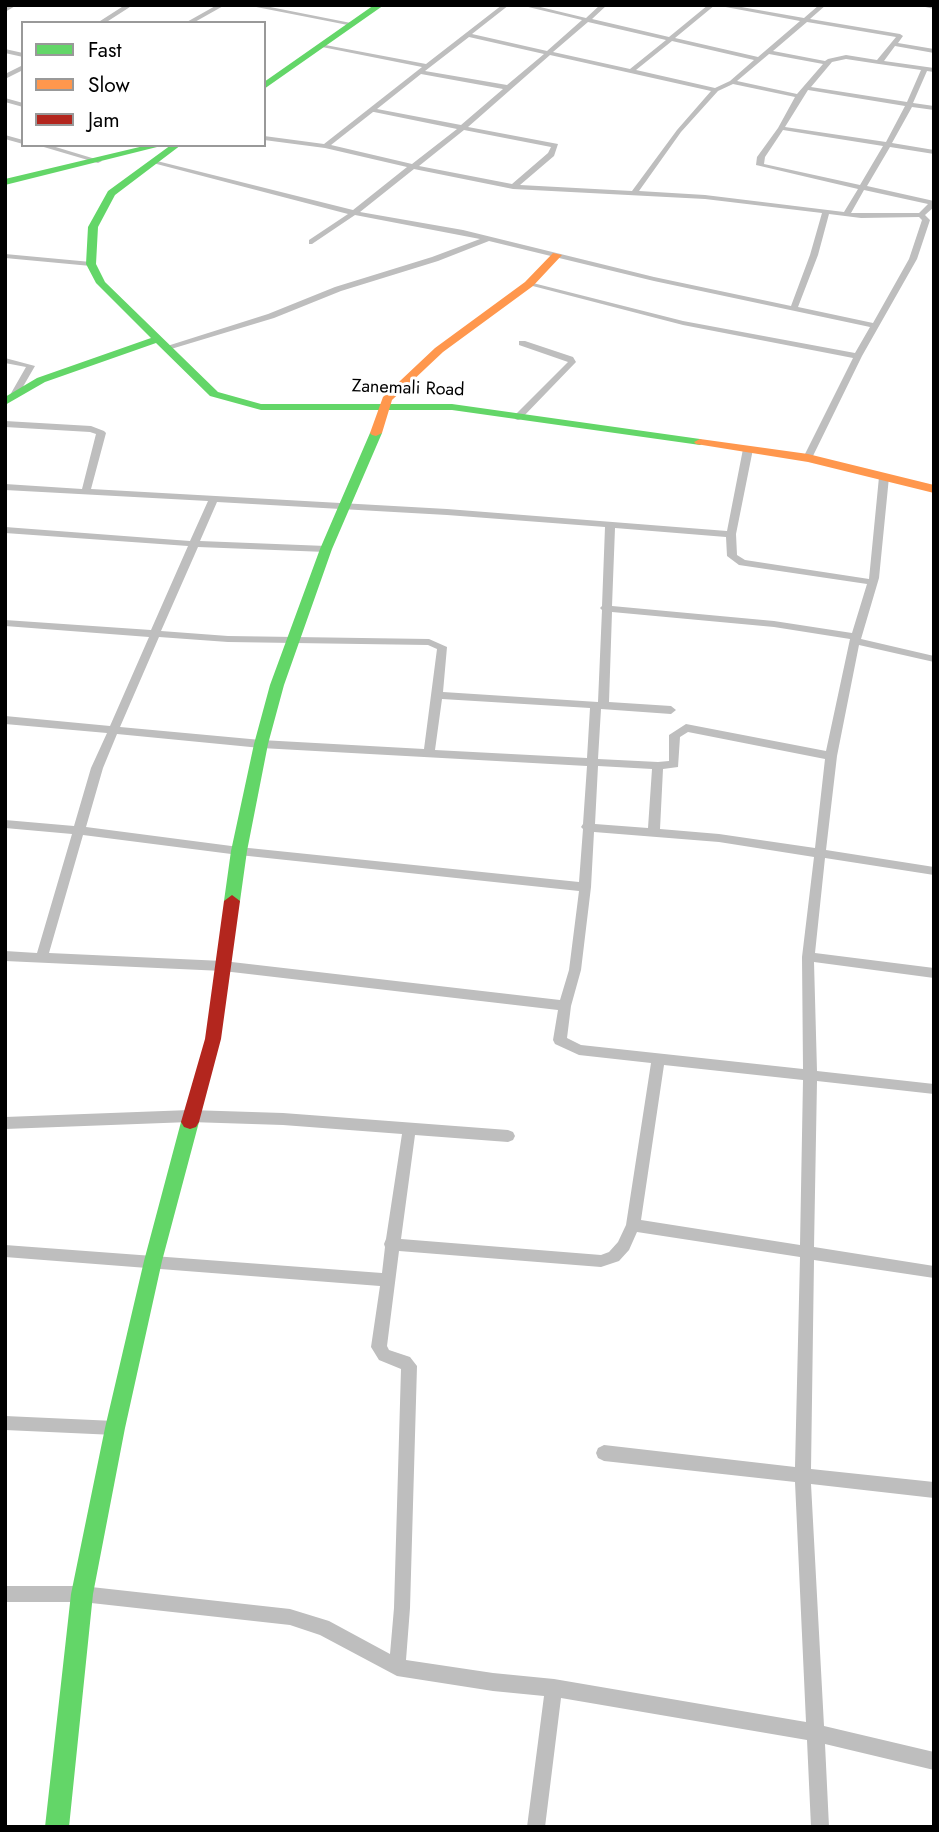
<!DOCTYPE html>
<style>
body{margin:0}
#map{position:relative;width:939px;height:1832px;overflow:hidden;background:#fff;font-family:Jost,sans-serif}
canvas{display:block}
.frame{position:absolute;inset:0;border:7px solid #000;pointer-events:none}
.legend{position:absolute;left:21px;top:21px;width:245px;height:126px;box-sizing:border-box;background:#fff;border:2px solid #999;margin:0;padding:9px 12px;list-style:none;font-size:21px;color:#000}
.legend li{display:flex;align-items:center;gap:14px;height:35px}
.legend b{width:35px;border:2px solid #999}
</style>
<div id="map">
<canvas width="939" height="1832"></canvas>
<div class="frame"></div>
<ul class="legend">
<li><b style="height:9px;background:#63d668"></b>Fast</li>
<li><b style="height:9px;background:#ff974d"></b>Slow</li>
<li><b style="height:9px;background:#b3261e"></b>Jam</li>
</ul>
</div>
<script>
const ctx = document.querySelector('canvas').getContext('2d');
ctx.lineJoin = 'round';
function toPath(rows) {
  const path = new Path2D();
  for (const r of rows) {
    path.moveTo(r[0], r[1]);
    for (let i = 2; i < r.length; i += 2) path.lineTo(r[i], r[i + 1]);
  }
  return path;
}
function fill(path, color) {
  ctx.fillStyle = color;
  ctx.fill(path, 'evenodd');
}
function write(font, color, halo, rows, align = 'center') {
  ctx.font = font + ' Jost,sans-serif';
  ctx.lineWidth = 6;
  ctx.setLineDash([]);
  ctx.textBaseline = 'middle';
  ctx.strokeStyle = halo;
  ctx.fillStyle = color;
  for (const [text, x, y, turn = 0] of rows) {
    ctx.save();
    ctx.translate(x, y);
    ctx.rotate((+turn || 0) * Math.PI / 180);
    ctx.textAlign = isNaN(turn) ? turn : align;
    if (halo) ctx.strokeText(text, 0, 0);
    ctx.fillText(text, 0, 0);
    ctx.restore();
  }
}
const street = toPath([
 [9,5,17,5,5,12,5,7,9,5],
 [125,5,133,5,105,23,97,23,125,5],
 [217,5,225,5,193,23,185,23,217,5],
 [246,5,260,5,356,24,353,26,246,5],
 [502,5,509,5,472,34,547,51,582,20,520,5,532,5,586,18,600,5,607,5,592,19,669,37,708,5,715,5,675,38,758,57,800,21,715,5,730,5,804,18,819,5,826,5,810,19,900,34,903,36,898,43,934,49,934,53,895,46,884,61,934,68,934,72,927,71,913,103,934,106,934,110,912,107,892,143,934,150,934,154,890,147,867,186,934,201,934,207,925,215,930,220,917,259,862,356,811,460,808,461,803,458,853,358,683,325,525,284,529,282,683,321,855,353,870,327,654,281,489,241,438,261,341,291,274,318,171,349,164,347,268,314,335,287,432,257,480,239,355,215,312,244,309,244,309,240,348,214,149,162,153,160,353,210,407,167,325,148,264,140,264,136,324,144,422,67,322,47,319,45,320,44,426,64,502,5],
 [588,22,666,40,630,69,553,52,588,22],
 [807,22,896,37,877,60,846,55,828,59,825,61,773,51,807,22],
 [469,37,544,54,507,85,425,71,469,37],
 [672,41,754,60,730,81,715,88,636,70,672,41],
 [769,54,823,64,797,94,737,81,769,54],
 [550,55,711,91,677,130,632,191,520,185,554,156,558,144,468,127,550,55],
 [846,59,879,64,921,70,907,102,811,87,832,62,846,59],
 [421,74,503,89,461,125,377,109,421,74],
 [733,84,795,97,778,128,757,157,756,165,858,189,844,212,705,195,639,191,681,132,718,91,733,84],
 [808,90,905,106,886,142,785,127,808,90],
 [373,112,374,112,457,129,412,164,331,145,373,112],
 [464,130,551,147,548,153,512,184,419,166,464,130],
 [783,130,883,146,860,185,764,164,765,157,783,130],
 [414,169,513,189,705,199,822,213,810,255,791,306,654,277,463,230,360,212,414,169],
 [864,190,928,204,919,213,851,213,864,190],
 [829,214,861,218,919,217,922,220,909,259,873,323,798,307,818,255,829,214],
 [920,5,934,5,934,9,921,6,920,5],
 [5,49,23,53,23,57,5,53,5,49],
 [23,65,23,70,5,79,5,74,23,65],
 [5,98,23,103,23,107,5,102,5,98],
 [5,135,23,140,23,144,5,139,5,135],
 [37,145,49,145,102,161,98,163,37,145],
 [5,254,91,262,95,264,91,266,5,258,5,254],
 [519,341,525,341,573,357,576,362,521,419,518,420,515,419,515,415,568,362,519,345,519,341],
 [5,358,35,366,17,397,10,395,26,367,5,363,5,358],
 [5,421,91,426,104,431,106,433,91,489,447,509,727,531,743,449,748,446,753,449,736,534,737,555,745,560,869,579,879,477,884,474,889,477,879,578,861,639,934,656,934,662,859,645,837,756,826,850,934,867,934,875,825,858,815,953,934,968,934,978,814,962,817,1071,934,1084,934,1094,817,1081,814,1247,934,1266,934,1278,814,1260,811,1469,934,1482,934,1498,811,1484,824,1726,934,1752,934,1770,825,1744,829,1827,811,1827,807,1740,561,1698,545,1827,527,1827,544,1696,493,1691,397,1676,320,1635,290,1625,82,1602,5,1602,5,1586,82,1586,290,1609,329,1621,390,1654,394,1608,401,1369,379,1360,371,1347,380,1286,5,1257,5,1245,382,1273,385,1247,384,1244,386,1239,402,1134,283,1125,190,1122,5,1129,5,1117,190,1110,283,1113,508,1130,513,1132,515,1136,513,1140,508,1142,415,1135,401,1239,601,1255,609,1252,618,1242,626,1225,651,1063,579,1055,555,1044,553,1040,558,1010,223,971,5,961,5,951,37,953,72,834,5,828,5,820,74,826,91,768,107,733,5,724,5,716,110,726,149,637,5,626,5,620,151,630,188,546,5,533,5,527,190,541,208,501,5,490,5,484,82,489,96,434,90,432,5,427,5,421],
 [217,502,447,515,605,527,602,606,600,608,602,610,598,702,443,692,447,647,429,639,228,636,161,631,198,547,326,552,331,549,326,546,200,541,217,502],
 [615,528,726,537,727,556,739,565,867,584,852,633,774,621,612,606,615,528],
 [612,612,774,627,850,639,826,751,686,724,669,735,669,761,658,762,598,759,601,709,671,714,676,710,671,706,609,702,612,612],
 [159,637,228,642,428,645,437,649,424,749,261,740,120,727,159,637],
 [442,699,590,708,587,758,435,750,442,699],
 [688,732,825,759,815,848,719,834,660,829,663,769,678,767,680,737,688,732],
 [117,734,261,748,587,766,583,824,581,827,583,829,579,882,239,847,86,827,103,768,117,734],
 [598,766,652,769,648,828,595,824,598,766],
 [594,832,719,842,814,857,802,957,803,1069,581,1045,567,1038,571,1006,581,970,591,887,594,832],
 [83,835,239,855,579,891,569,970,560,1000,223,961,49,953,83,835],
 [664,1065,803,1080,800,1245,641,1220,664,1065],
 [637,1232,800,1257,795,1467,604,1445,598,1448,596,1453,598,1458,604,1461,795,1482,806,1722,554,1679,493,1673,406,1660,410,1608,417,1366,410,1357,389,1350,387,1346,399,1251,601,1267,619,1261,629,1250,637,1232],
 [5,1416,115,1421,121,1423,123,1428,121,1433,115,1435,5,1430,5,1416]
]);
const fast = toPath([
 [374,5,384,5,264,89,264,82,374,5],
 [148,145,165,145,5,185,5,179,148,145],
 [171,145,181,145,115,195,98,227,96,264,105,282,218,392,261,404,452,404,700,439,706,442,700,445,452,410,261,410,210,396,156,343,45,382,5,405,5,397,37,378,151,338,96,283,86,264,88,227,108,191,171,145],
 [376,430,382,433,332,549,284,685,268,744,247,851,240,901,238,905,226,905,224,901,231,851,254,744,270,685,320,549,370,433,376,430],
 [190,1115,196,1117,199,1122,162,1261,125,1428,93,1594,69,1827,45,1827,71,1594,105,1428,144,1261,181,1122,184,1117,190,1115]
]);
const slow = toPath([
 [553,253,562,255,533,286,443,352,392,400,382,433,376,436,372,435,370,433,383,397,435,348,525,282,553,253],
 [700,439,808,454,934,485,934,493,808,462,696,444,694,442,700,439]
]);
const jam = toPath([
 [232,895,240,901,221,1039,199,1122,196,1127,190,1129,184,1127,181,1122,205,1039,224,901,232,895]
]);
const farStreetnames = [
 ["Zanemali Road",408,389,2]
];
fill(street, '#bebebe');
fill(fast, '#63d668');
fill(slow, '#ff974d');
fill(jam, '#b3261e');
write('18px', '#000', '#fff', farStreetnames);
</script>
